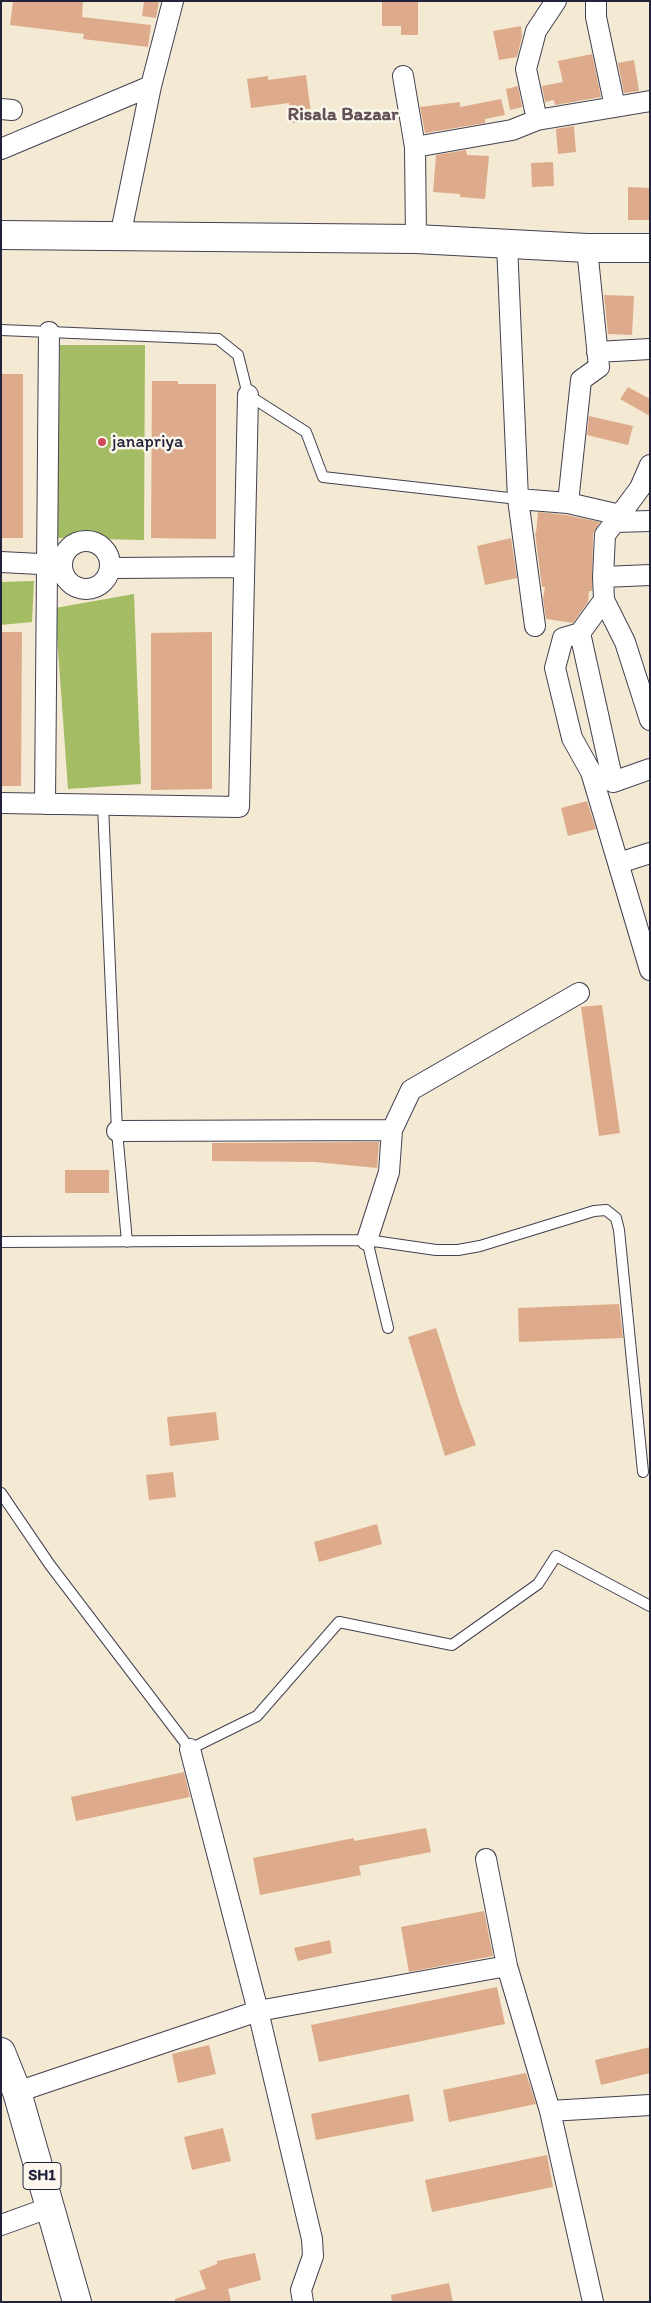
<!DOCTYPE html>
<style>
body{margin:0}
#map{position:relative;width:651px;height:2303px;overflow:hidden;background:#f4e9d2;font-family:Itim,sans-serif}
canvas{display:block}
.frame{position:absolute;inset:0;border:2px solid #22223b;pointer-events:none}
</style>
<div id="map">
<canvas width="651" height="2303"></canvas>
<div class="frame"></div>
</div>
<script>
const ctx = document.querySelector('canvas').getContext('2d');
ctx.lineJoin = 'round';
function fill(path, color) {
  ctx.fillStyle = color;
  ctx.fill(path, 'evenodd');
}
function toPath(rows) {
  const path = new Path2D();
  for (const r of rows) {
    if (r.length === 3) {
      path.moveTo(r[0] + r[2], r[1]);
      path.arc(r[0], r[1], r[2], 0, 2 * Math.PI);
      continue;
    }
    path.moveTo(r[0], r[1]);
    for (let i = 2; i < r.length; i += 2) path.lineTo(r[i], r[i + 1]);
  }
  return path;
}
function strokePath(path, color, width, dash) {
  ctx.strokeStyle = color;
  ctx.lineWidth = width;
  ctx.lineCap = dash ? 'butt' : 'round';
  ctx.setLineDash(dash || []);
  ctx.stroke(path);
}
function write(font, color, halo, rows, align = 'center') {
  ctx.font = font + ' Itim,sans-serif';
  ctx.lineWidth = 5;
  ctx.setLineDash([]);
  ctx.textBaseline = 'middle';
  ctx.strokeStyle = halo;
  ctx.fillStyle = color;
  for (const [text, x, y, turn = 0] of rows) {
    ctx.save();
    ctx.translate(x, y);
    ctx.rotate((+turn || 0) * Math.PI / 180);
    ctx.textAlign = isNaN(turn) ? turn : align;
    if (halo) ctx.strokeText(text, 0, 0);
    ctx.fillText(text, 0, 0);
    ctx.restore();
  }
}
const green = toPath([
 [60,345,145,345,144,540,57,538],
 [34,581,32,622,1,625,1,582],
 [134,594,141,784,68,789,55,608]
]);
const building = toPath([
 [13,1,83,1,82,17,151,25,148,47,83,39,84,34,10,25],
 [144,1,159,1,156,18,142,16],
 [382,1,418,1,418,35,401,35,401,26,382,26],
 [521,26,522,36,517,57,499,60,493,31],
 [592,54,601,97,555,105,554,100,545,102,542,86,563,82,558,61],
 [634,60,639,91,624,93,618,63],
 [306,75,312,121,291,123,289,103,251,108,247,79,268,76,268,80],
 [518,86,522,107,510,110,506,89],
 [501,99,505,115,485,119,485,123,425,133,420,107,460,102,460,107],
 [574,126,576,152,558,154,556,129],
 [466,150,467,155,489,156,485,199,460,197,460,194,433,192,436,155],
 [553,162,554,186,532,187,531,163],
 [628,187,650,188,649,220,628,220],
 [604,295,634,296,632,335,608,334],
 [1,374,23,374,23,538,1,538],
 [152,381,178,381,178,384,216,384,216,539,151,538],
 [628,387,650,399,650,416,620,399],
 [589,416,633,426,628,445,587,435],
 [538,512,566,515,600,522,593,534,592,591,589,591,588,602,573,623,546,619,543,598,545,587,542,587,535,533,536,533],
 [511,538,517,578,485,585,477,546],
 [1,632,22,632,21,786,1,786],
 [212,632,212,789,151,790,151,633],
 [587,801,596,829,568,836,561,808],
 [602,1005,620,1133,599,1136,581,1007],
 [379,1142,377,1168,315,1162,212,1161,212,1143],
 [65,1170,109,1170,109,1193,65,1193],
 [619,1304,623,1338,519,1342,518,1308],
 [436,1328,460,1403,476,1445,445,1456,408,1337],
 [216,1412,219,1440,170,1446,167,1417],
 [173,1472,176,1497,149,1500,146,1475],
 [377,1524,382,1544,319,1562,314,1542],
 [184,1772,190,1797,76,1821,71,1797],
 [426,1828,431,1852,359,1866,361,1875,260,1895,253,1858,354,1838,354,1841],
 [484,1911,493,1956,409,1972,401,1927],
 [330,1940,332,1953,298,1961,294,1948],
 [497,1987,505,2024,319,2062,311,2025],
 [209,2045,216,2074,178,2083,172,2054],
 [650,2047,650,2073,601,2085,595,2060],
 [526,2073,536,2104,449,2122,443,2090],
 [409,2094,414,2121,316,2140,311,2114],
 [223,2128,231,2161,192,2170,184,2137],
 [547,2155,553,2187,432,2212,425,2180],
 [255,2253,261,2280,228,2289,231,2302,175,2302,175,2299,206,2289,199,2271,217,2264,217,2261],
 [449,2283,453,2302,392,2302,391,2295]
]);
const service = toPath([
 [1,330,218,339,238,355,248,395,306,432,323,477,518,499],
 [103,805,117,1131,127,1242],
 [367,1240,436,1250,458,1250,480,1246,594,1211,606,1210,616,1218,619,1230,643,1472],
 [1,1242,367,1240,388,1328],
 [1,1493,50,1565,190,1749,257,1716,339,1622,452,1645,538,1584,556,1556,650,1606]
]);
const minor = toPath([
 [403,76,415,147,416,239],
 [615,107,650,101],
 [1,109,12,110],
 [537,120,526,69,536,31,556,1],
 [415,147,512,130,537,120,615,107,596,17,596,1],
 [1,149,151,86],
 [120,237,151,86,173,1],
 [507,244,518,499,535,626],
 [597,352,650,349],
 [650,465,640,488,605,535,603,577,604,600,625,642,650,720],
 [518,499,568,503,620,515],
 [568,503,581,380,599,367,587,248],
 [614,522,650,521],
 [86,565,24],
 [1,562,59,565],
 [112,568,244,567],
 [603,577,650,575],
 [604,600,580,633,563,638,555,668,572,738,591,772,650,970],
 [580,633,613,782,650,769],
 [1,803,239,807,248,395],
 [45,804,49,332],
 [619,863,650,853],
 [392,1130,411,1090,579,993],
 [117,1131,392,1130,389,1172,367,1240],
 [190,1749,258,2011,312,2239,313,2256,301,2290,303,2302],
 [486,1859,507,1966,550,2111,593,2302],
 [17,2092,258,2011,507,1966],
 [550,2111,650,2105],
 [1,2225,51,2207]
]);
const secondary = toPath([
 [1,235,416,239,587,248,650,248]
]);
const primary = toPath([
 [1,2052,17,2092,77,2302]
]);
const markers = [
 [102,442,5,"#d1495b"]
];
const shields = [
 [42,2176,38]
];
const shieldNames = [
 ["SH1",42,2176]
];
const poiNames = [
 ["janapriya",112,442]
];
const neighbourhoodNames = [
 ["Risala Bazaar",343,115]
];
fill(green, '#a4bd64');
fill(building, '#ddab8b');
strokePath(service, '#424052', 12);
strokePath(minor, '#424052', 22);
strokePath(secondary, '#424052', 30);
strokePath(primary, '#424052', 30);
strokePath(service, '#fff', 10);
strokePath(minor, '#fff', 20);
strokePath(secondary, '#fff', 28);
strokePath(primary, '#fff', 28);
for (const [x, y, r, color] of markers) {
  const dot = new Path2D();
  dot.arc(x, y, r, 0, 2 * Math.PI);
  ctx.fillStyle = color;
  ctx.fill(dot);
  strokePath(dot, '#fbf7ec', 2);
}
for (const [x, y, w] of shields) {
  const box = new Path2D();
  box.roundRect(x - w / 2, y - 13.5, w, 27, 4);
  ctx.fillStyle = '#fbf7ec';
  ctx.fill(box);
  strokePath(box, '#22223b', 1);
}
write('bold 16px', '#22223b', null, shieldNames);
write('18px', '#22223b', '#fbf7ec', poiNames, 'left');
write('bold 19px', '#635257', '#fbf7ec', neighbourhoodNames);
</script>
